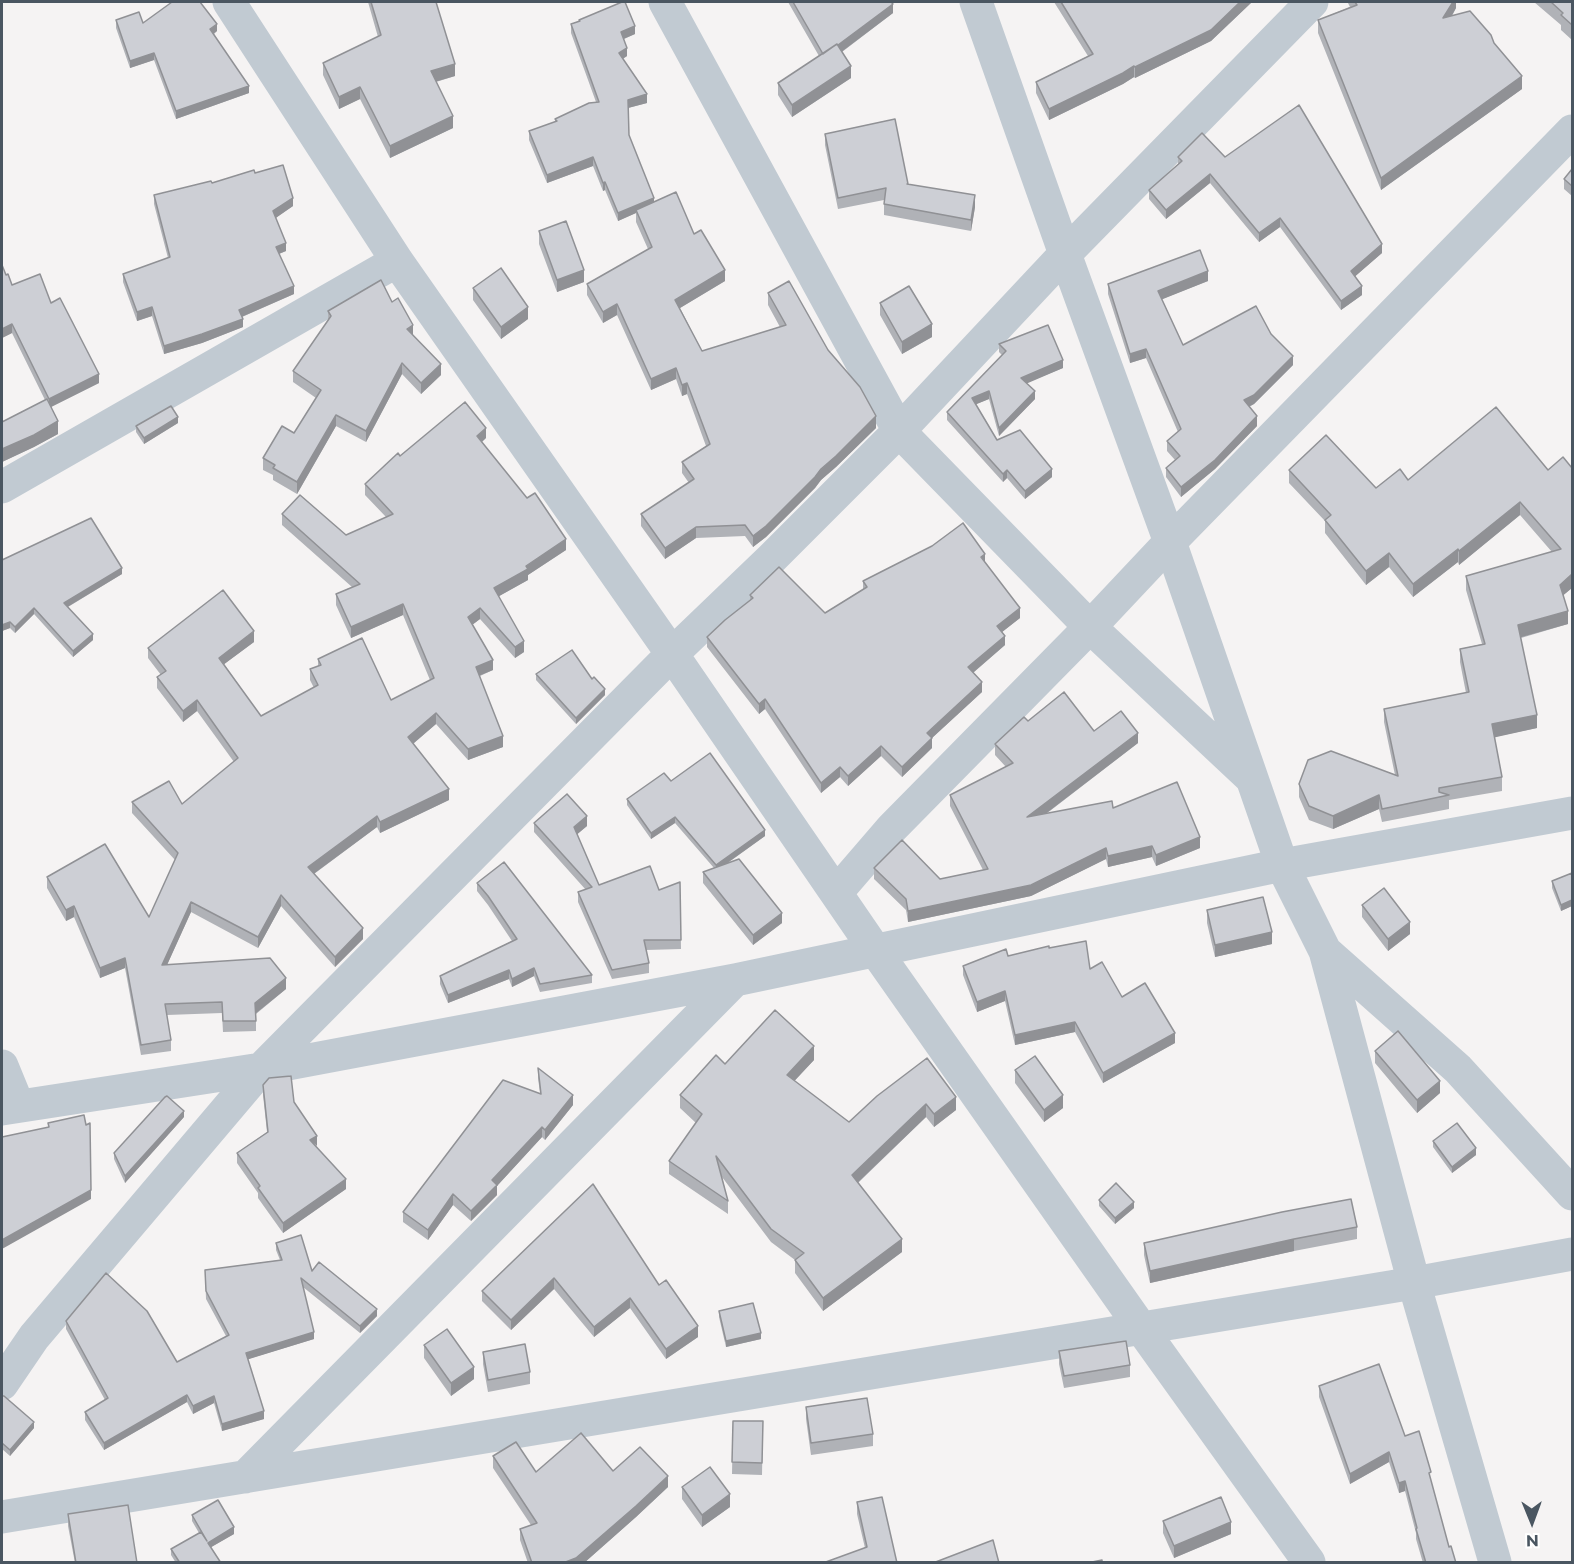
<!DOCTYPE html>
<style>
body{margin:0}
#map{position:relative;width:1574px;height:1564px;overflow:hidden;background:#f5f3f3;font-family:Montserrat,sans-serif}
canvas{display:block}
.frame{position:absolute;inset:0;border:3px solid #4a5661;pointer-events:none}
.north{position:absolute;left:1502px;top:1492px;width:60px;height:60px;-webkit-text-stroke:4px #fff;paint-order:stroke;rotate:179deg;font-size:16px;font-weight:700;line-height:24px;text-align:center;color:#4a5661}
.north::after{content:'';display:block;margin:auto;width:21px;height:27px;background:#4a5661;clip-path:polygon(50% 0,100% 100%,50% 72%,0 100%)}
</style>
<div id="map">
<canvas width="1574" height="1564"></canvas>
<div class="frame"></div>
<div class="north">N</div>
</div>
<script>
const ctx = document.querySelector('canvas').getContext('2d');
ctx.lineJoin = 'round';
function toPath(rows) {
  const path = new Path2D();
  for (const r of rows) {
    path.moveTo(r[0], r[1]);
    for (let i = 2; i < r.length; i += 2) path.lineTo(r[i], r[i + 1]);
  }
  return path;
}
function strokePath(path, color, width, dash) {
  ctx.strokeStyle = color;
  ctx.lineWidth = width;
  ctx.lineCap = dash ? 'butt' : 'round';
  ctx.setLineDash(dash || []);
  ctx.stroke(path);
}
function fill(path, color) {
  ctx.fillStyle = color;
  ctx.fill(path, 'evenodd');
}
const street = toPath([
 [229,2,397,261,672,654,875,950,1141,1328,1309,1562],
 [665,2,899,431,1090,627,1250,777],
 [976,2,1065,254,1170,542,1282,865,1325,951,1414,1283,1495,1562],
 [2,487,397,261],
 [836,893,892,828,1090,627,1170,542,1572,131],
 [1325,951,1458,1069,1572,1194],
 [2,1066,18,1105],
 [2,1109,261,1069,735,980,1282,865,1572,813],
 [2,1384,34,1337,261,1069,672,654,771,559,899,431,1065,254,1312,2],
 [245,1477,735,980],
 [2,1517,1414,1283,1572,1254]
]);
const wall = toPath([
 [368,2,436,2,455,76,436,82,453,128,390,158,360,99,339,109,323,75,323,63,378,37],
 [788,2,891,2,893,13,842,52,851,78,792,117,778,95,778,83,819,56],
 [1054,2,1252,2,1211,41,1135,78,1134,77,1123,84,1049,120,1036,93,1036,82,1088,56],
 [1348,2,1456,2,1456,8,1452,16,1494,43,1522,89,1381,190,1318,33,1318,20,1350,7,1348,3],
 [1534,2,1572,2,1572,40,1561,30,1561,25],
 [116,20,217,31,214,34,249,93,176,119,154,60,130,68,116,28],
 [579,20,635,34,624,39,627,56,623,59,647,103,628,108,629,135,654,202,694,234,725,281,680,308,702,351,780,327,768,305,768,293,828,350,876,428,836,467,821,480,815,488,766,537,753,547,745,536,696,538,665,559,641,526,641,514,689,483,682,473,682,462,706,446,687,394,682,396,676,379,651,390,617,315,603,323,587,295,587,284,648,249,636,222,636,213,618,221,605,190,603,191,593,166,547,183,529,140,529,131,555,122,555,119,596,102,571,33,571,24,579,21],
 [825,134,908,184,975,207,971,231,884,215,884,200,838,209,825,145],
 [1178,157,1225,157,1382,253,1355,276,1362,295,1341,310,1280,227,1259,242,1210,183,1166,219,1149,199,1149,190,1178,164],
 [1572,169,1572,196,1564,189,1564,179],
 [255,173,293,206,275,218,286,251,279,254,294,294,242,317,243,327,202,343,164,354,152,316,137,321,123,282,123,274,168,258,154,204,154,195],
 [539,231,584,282,557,292,539,244],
 [2,265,6,275,12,285,51,303,99,383,51,407,58,434,34,447,2,462,2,422,45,400,12,333,2,338],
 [1208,281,1162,299,1183,345,1271,334,1293,365,1254,404,1249,407,1257,426,1215,469,1181,497,1166,477,1166,468,1175,460,1167,451,1167,441,1178,432,1146,358,1130,363,1108,294,1108,284],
 [473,288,528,319,501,339,473,300],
 [392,302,413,336,441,375,421,394,402,374,366,442,336,426,297,494,273,480,273,475,263,470,263,458,294,433,316,398,293,382,293,371,328,321,328,311],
 [880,303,932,337,902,354,880,315],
 [999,344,1063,368,1026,383,1035,399,999,436,989,399,976,404,997,440,1052,477,1025,499,1007,478,1003,482,947,420,947,412,1002,355,999,352],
 [178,423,144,444,136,432,136,426],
 [486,438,482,442,566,550,528,575,528,580,499,596,524,652,515,658,480,619,472,625,493,670,480,676,503,747,468,760,436,724,413,744,449,800,380,833,377,827,314,874,363,939,335,967,281,906,258,948,191,912,167,965,286,989,256,1014,256,1031,223,1032,222,1013,167,1015,171,1040,171,1051,141,1055,125,968,100,978,74,917,66,921,47,888,47,877,149,917,175,860,132,813,132,802,182,804,234,762,197,711,183,722,157,688,157,677,161,675,148,658,148,648,254,642,224,664,261,716,314,688,310,680,310,669,318,666,318,659,391,700,430,680,403,615,351,638,336,605,336,594,352,587,282,525,282,514,346,535,386,517,365,495,365,484,400,456],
 [1572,468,1572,588,1563,595,1568,624,1521,638,1537,728,1494,737,1502,777,1502,791,1449,800,1449,809,1382,822,1379,809,1333,829,1309,820,1299,797,1299,784,1395,775,1384,722,1384,709,1466,693,1460,662,1460,649,1482,644,1466,590,1466,576,1552,552,1520,515,1459,565,1458,562,1413,597,1389,567,1366,585,1325,533,1325,521,1289,483,1289,470,1376,488,1408,480],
 [2,560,122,574,68,607,93,640,73,657,34,614,15,633,10,628,2,631],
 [985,563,1020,618,1002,632,1005,645,973,673,982,692,932,738,932,748,902,777,881,756,848,786,840,777,821,793,765,709,759,714,707,647,707,637,750,600,750,595,825,613,863,589,863,581],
 [536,674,592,679,605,695,576,724,536,680],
 [1028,721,1094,731,1138,743,1046,814,1113,808,1200,848,1156,866,1152,857,1108,867,1106,859,1031,896,908,922,906,910,874,879,874,868,940,879,983,870,950,806,950,795,1006,767,995,755,995,744],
 [671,781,765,836,725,865,782,923,753,945,703,883,703,872,714,868,675,823,651,839,627,805,627,799],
 [534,823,587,826,577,834,599,885,659,890,680,882,681,949,646,950,649,963,649,973,612,979,578,902,578,892,586,890,534,832],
 [1572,873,1572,906,1561,911,1552,888,1552,881],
 [477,883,592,975,592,983,540,992,534,976,512,987,509,979,448,1003,440,984,440,976,512,941,488,905,477,891],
 [1362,905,1410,934,1388,951,1362,917],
 [1207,910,1272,944,1215,957,1207,923],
 [1049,948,1090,969,1175,1043,1103,1083,1075,1032,1015,1045,1005,1001,977,1012,963,975,963,966],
 [1375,1051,1440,1093,1417,1113,1375,1063],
 [927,1058,956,1110,934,1127,926,1117,858,1183,902,1252,823,1311,795,1273,795,1260,771,1242,722,1177,728,1201,728,1214,669,1174,669,1161,696,1123,680,1108,680,1095,725,1064,814,1060,794,1081,849,1122],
 [538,1068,573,1105,545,1140,542,1137,497,1186,497,1195,471,1221,453,1205,428,1240,403,1222,403,1212,540,1093,538,1078],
 [1015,1070,1063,1108,1044,1122,1015,1083],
 [263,1085,294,1102,316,1146,346,1189,283,1233,258,1198,258,1193,237,1163,237,1153,267,1132,263,1095],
 [184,1117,125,1183,114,1159,114,1153],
 [1433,1141,1476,1155,1452,1173,1433,1147],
 [593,1184,659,1285,698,1337,666,1359,630,1308,594,1337,554,1289,511,1330,482,1301,482,1291],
 [1099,1200,1134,1208,1115,1224,1099,1206],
 [1357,1227,1357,1239,1294,1251,1150,1283,1144,1255,1144,1243],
 [276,1243,312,1271,377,1316,360,1333,303,1287,314,1339,248,1359,264,1419,222,1431,214,1403,193,1414,187,1402,104,1450,85,1420,85,1412,105,1400,66,1329,66,1321,177,1362,226,1336,206,1299,205,1270,280,1260,276,1250],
 [719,1311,761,1339,726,1347,719,1317],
 [424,1345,474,1379,451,1396,424,1358],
 [1059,1351,1130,1365,1130,1377,1064,1388,1059,1364],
 [483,1352,530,1372,530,1384,488,1392,483,1364],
 [1319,1386,1405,1436,1431,1482,1449,1547,1456,1563,1423,1563,1416,1539,1416,1533,1405,1491,1399,1493,1389,1462,1350,1484,1319,1397],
 [2,1396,34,1428,10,1456,2,1449],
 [806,1407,873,1434,873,1446,811,1455,806,1419],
 [733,1421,763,1421,762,1475,732,1474],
 [493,1456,536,1472,613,1471,668,1487,636,1517,584,1563,528,1563,520,1540,520,1529,531,1525,493,1468],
 [682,1487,730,1507,702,1527,682,1499],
 [857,1502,897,1563,865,1548,857,1514],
 [68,1514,137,1563,75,1563,68,1526],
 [192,1515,234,1534,211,1547,221,1563,176,1563,171,1555,171,1549,199,1533,192,1521],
 [1163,1521,1231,1534,1174,1558,1163,1533]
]);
const shadedWall = toPath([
 [1240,2,1252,2,1211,41,1135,78,1135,67],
 [1453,2,1456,2,1456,8,1443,31,1443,18],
 [893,4,893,13,824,65,824,55],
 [217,24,217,31,210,36,210,29],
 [635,26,635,34,621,40,621,32],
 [627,48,627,56,619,61,619,53],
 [154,53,154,60,130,68,130,61],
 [455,64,455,76,431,83,431,71],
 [851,66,851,78,792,117,792,105],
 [1134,66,1134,77,1123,84,1049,120,1049,109],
 [1522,76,1522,89,1381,190,1381,178],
 [249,86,249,93,176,119,176,111],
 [360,87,360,99,339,109,339,97],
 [647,94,647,103,628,108,628,100],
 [453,116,453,128,390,158,390,146],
 [593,157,593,166,547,183,547,175],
 [1210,174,1210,183,1166,219,1166,210],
 [605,182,605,190,603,191,603,183],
 [975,195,975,207,971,231,971,220],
 [293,198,293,206,273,220,273,211],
 [654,198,654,206,636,210,636,213,618,221,618,213],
 [1280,218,1280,227,1259,242,1259,233],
 [286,243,286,251,276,255,276,247],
 [1382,244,1382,253,1351,280,1351,271],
 [584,270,584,282,557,292,557,280],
 [725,270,725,281,675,311,675,300],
 [1208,271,1208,281,1158,301,1158,291],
 [294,286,294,294,239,318,239,310],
 [1362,286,1362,295,1341,310,1341,301],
 [617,304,617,315,603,323,603,312],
 [152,307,152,316,137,321,137,312],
 [528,307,528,319,501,339,501,327],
 [243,319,243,327,202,343,164,354,164,346],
 [12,324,12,333,2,338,2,329],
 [932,324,932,337,902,354,902,342],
 [413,325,413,336,407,329],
 [1146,349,1146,358,1130,363,1130,354],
 [1293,356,1293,365,1254,404,1244,409,1244,400],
 [1063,360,1063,368,1021,386,1021,378],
 [402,363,402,374,366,442,366,431],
 [441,364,441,375,421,394,421,383],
 [676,368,676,379,651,390,651,379],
 [99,374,99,383,49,408,49,399],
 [687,383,687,394,682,396,682,385],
 [989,391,989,399,972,406,972,398],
 [1035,391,1035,399,999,436,999,428],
 [336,415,336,426,297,494,297,482],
 [876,416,876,428,836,467,821,480,815,488,766,537,753,547,753,536],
 [1257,416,1257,426,1215,469,1181,497,1181,487],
 [178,417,178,423,144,444,144,438],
 [58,421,58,434,34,447,2,462,2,449],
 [486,428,486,438,477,446,477,436],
 [1052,469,1052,477,1025,499,1025,491],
 [1007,470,1007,478,1003,482,1003,474],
 [1520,502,1520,515,1459,565,1459,551],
 [696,527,696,538,665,559,665,548],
 [566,539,566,550,528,575,528,580,494,599,494,588],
 [1458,549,1458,562,1413,597,1413,584],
 [1389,553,1389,567,1366,585,1366,571],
 [985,554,985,564,981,557],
 [122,568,122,574,64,609,64,603],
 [1572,574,1572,588,1560,598,1560,585],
 [403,604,403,615,351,638,351,627],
 [34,608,34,614,15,633,15,627],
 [480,608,480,619,468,628,468,617],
 [1020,608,1020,618,997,636,997,626],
 [1568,611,1568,624,1518,638,1518,625],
 [10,622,10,628,2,631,2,625],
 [254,631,254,642,219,668,219,658],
 [93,634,93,640,73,657,73,651],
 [1005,636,1005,645,968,677,968,667],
 [524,641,524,652,515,658,515,647],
 [493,660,493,670,476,677,476,667],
 [982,682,982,692,932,738,932,748,902,777,902,767,927,733],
 [605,689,605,695,576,724,576,718],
 [765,699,765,709,759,714,759,704],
 [197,700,197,711,183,722,183,711],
 [436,713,436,724,408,748,408,737],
 [1537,715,1537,728,1492,738,1492,724],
 [1138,733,1138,743,1027,828,1027,817],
 [503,736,503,747,468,760,468,749],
 [881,746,881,756,848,786,848,776],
 [840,767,840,777,821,793,821,783],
 [449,789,449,800,380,833,380,822],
 [1379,795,1379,809,1333,829,1333,816],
 [377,816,377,827,308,878,308,867],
 [587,816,587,826,574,837,574,827],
 [675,817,675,823,651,839,651,833],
 [765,830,765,836,716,871,716,865],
 [1200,837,1200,848,1156,866,1156,855],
 [1152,846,1152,857,1108,867,1108,856],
 [1106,848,1106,859,1031,896,908,922,908,911],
 [281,895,281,906,258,948,258,937],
 [1572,900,1572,906,1561,911,1561,905],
 [191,902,191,912,162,976,162,965],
 [74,906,74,917,66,921,66,910],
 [782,913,782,923,753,945,753,935],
 [1410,922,1410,934,1388,951,1388,939],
 [363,928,363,939,335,967,335,957],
 [1272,932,1272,944,1215,957,1215,945],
 [125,958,125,968,100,978,100,968],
 [534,968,534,976,512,987,512,979],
 [509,970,509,979,448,1003,448,995],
 [286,978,286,989,255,1014,255,1003],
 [1005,991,1005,1001,977,1012,977,1002],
 [1075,1022,1075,1032,1015,1045,1015,1035],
 [1175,1033,1175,1043,1103,1083,1103,1073],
 [814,1046,814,1060,787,1089,787,1075],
 [1440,1081,1440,1093,1417,1113,1417,1100],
 [573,1095,573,1105,545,1140,545,1130],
 [1063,1095,1063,1108,1044,1122,1044,1110],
 [956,1097,956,1110,934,1127,934,1114],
 [926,1104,926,1117,852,1188,852,1175],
 [184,1111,184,1117,125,1183,125,1176],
 [542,1127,542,1137,497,1186,497,1195,471,1221,471,1211,492,1180],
 [317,1136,317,1146,310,1140],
 [1476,1148,1476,1155,1452,1173,1452,1167],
 [346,1179,346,1189,283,1233,283,1223],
 [91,1190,91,1199,2,1249,2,1240],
 [453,1194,453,1205,428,1240,428,1230],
 [1134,1202,1134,1208,1115,1224,1115,1218],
 [902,1239,902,1252,823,1311,823,1298],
 [1294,1239,1294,1251,1150,1283,1150,1271],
 [554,1278,554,1289,511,1330,511,1320],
 [630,1298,630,1308,594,1337,594,1327],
 [377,1309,377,1316,360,1333,360,1326],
 [698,1326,698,1337,666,1359,666,1349],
 [314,1332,314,1339,246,1360,246,1353],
 [761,1333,761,1339,726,1347,726,1341],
 [474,1367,474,1379,451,1396,451,1383],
 [187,1395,187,1402,104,1450,104,1443],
 [214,1396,214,1403,193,1414,193,1406],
 [264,1411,264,1419,222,1431,222,1424],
 [34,1422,34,1428,10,1456,10,1450],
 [1389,1452,1389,1462,1350,1484,1350,1474],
 [668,1476,668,1487,636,1517,584,1563,563,1563],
 [1405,1481,1405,1491,1399,1493,1399,1483],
 [730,1494,730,1507,702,1527,702,1515],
 [1231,1522,1231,1534,1174,1558,1174,1546],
 [234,1527,234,1534,208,1549,208,1543]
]);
const building = toPath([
 [172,2,200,2,217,24,210,29,249,86,176,111,154,53,130,61,116,20,139,12,143,23,172,2],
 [371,2,436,2,455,64,431,71,453,116,390,146,360,87,339,97,323,63,381,35,371,2],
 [622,2,625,2,635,26,621,32,627,48,619,53,647,94,628,100,629,135,654,198,618,213,605,182,603,183,593,157,547,175,529,131,557,121,555,119,589,103,599,102,571,24,580,21,579,20,622,2],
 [793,2,891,2,893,4,838,45,837,44,823,54,793,2],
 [1061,2,1240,2,1211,30,1135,67,1134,66,1123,73,1049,109,1036,82,1093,54,1061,2],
 [1355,2,1453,2,1443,18,1470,11,1491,35,1494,43,1522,76,1381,178,1318,20,1357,5,1355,2],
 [1551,2,1572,2,1572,25,1561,15,1563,13,1551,2],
 [837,44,851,66,792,105,778,83,837,44],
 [1299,105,1382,244,1351,271,1362,286,1341,301,1280,218,1259,233,1210,174,1166,210,1149,190,1182,161,1178,157,1202,133,1225,157,1299,105],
 [895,119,908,184,907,184,975,195,971,220,884,204,886,188,838,198,825,134,895,119],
 [283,165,293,198,273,211,286,243,276,247,294,286,239,310,243,319,202,334,164,346,152,307,137,312,123,274,170,257,154,195,211,181,212,183,254,170,255,173,283,165],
 [1572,169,1572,186,1564,179,1572,169],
 [676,192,694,234,701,230,725,270,675,300,702,351,786,325,768,293,789,281,828,350,860,387,876,416,836,456,821,469,815,477,766,526,753,536,745,525,696,527,665,548,641,514,694,479,682,462,710,444,687,383,682,385,676,368,651,379,617,304,603,312,587,284,652,247,636,210,676,192],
 [566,221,584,270,557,280,539,231,566,221],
 [1200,250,1208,271,1158,291,1183,345,1256,306,1271,334,1293,356,1254,395,1244,400,1257,416,1215,460,1181,487,1166,468,1180,456,1167,441,1181,429,1146,349,1130,354,1108,284,1200,250],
 [2,265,6,275,8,274,12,285,40,274,51,303,60,298,99,374,49,399,12,324,2,329,2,265],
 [501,268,528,307,501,327,473,288,501,268],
 [381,280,392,302,398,298,413,325,407,329,441,364,421,383,402,363,366,431,336,415,297,482,273,468,275,465,263,458,282,426,294,433,321,390,293,371,331,316,328,311,381,280],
 [909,286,932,324,902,342,880,303,909,286],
 [1048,325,1063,360,1021,378,1035,391,999,428,989,391,972,398,997,440,1020,430,1052,469,1025,491,1007,470,1003,474,947,412,1006,351,999,344,1048,325],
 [47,399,58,421,34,435,2,449,2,422,47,399],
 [465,402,486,428,477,436,527,498,535,493,566,539,526,566,528,569,494,588,524,641,515,647,480,608,468,617,493,660,476,667,503,736,468,749,436,713,408,737,449,789,380,822,377,816,308,867,363,928,335,957,281,895,258,937,191,902,162,965,270,958,286,978,255,1003,256,1021,223,1021,222,1002,165,1004,171,1040,141,1045,125,958,100,968,74,906,66,910,47,877,105,844,149,917,178,853,132,802,169,781,182,804,238,758,197,700,183,711,157,677,166,671,148,648,223,590,254,631,219,658,261,716,318,685,310,669,321,665,318,659,362,638,391,700,434,678,403,604,351,627,336,594,360,584,282,514,300,495,346,535,393,514,365,484,398,453,400,456,465,402],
 [171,406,178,417,144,438,136,426,171,406],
 [1496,407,1548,470,1563,457,1572,468,1572,574,1560,585,1568,611,1518,625,1537,715,1492,724,1502,777,1439,788,1439,792,1449,795,1382,809,1379,795,1333,816,1309,806,1299,784,1308,760,1331,751,1398,776,1384,709,1469,692,1460,649,1485,644,1466,576,1561,549,1520,502,1459,551,1458,549,1413,584,1389,553,1366,571,1325,520,1331,515,1289,470,1326,435,1376,488,1400,469,1408,480,1496,407],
 [91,518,122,568,64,603,93,634,73,651,34,608,15,627,10,622,2,625,2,560,91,518],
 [963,523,985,554,981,557,1020,608,997,626,1005,636,968,667,982,682,927,733,932,738,902,767,881,746,848,776,840,767,821,783,765,699,759,704,707,637,725,620,753,598,750,595,779,567,825,613,867,587,863,581,932,546,963,523],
 [572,650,592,679,594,677,605,689,576,718,536,674,572,650],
 [1064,692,1094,731,1121,711,1138,733,1027,817,1112,801,1113,808,1177,782,1200,837,1156,855,1152,846,1108,856,1106,848,1031,885,908,911,906,899,874,868,902,840,940,879,988,869,950,795,1013,763,995,744,1024,717,1028,721,1064,692],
 [710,753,765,830,716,865,675,817,651,833,627,799,664,773,671,781,710,753],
 [567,794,587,816,574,827,599,885,650,866,659,890,680,882,681,940,644,940,649,963,612,970,578,892,592,887,534,823,567,794],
 [739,859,782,913,753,935,703,872,739,859],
 [504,862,592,975,540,984,534,968,512,979,509,970,448,995,440,976,517,939,488,896,477,883,504,862],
 [1572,873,1572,900,1561,905,1552,881,1572,873],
 [1384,888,1410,922,1388,939,1362,905,1384,888],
 [1263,897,1272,932,1215,945,1207,910,1263,897],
 [1086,941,1090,969,1102,962,1122,997,1145,983,1175,1033,1103,1073,1075,1022,1015,1035,1005,991,977,1002,963,966,1006,949,1008,956,1049,946,1049,948,1086,941],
 [775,1010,814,1046,787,1075,849,1122,877,1096,927,1058,956,1097,934,1114,926,1104,852,1175,902,1239,823,1298,795,1260,804,1253,771,1229,716,1156,728,1201,669,1161,702,1114,680,1095,716,1055,725,1064,775,1010],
 [1398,1031,1440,1081,1417,1100,1375,1051,1398,1031],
 [1035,1056,1063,1095,1044,1110,1015,1070,1035,1056],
 [538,1068,573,1095,545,1130,542,1127,492,1180,497,1185,471,1211,453,1194,428,1230,403,1212,503,1080,541,1094,538,1068],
 [291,1076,294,1102,317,1136,310,1140,346,1179,283,1223,258,1188,260,1186,237,1153,268,1132,263,1085,269,1078,291,1076],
 [167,1096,184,1111,125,1176,114,1153,165,1097,167,1096],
 [84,1115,86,1125,90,1123,91,1190,2,1240,2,1137,49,1127,48,1123,84,1115],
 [1457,1123,1476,1148,1452,1167,1433,1141,1457,1123],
 [1116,1183,1134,1202,1115,1218,1099,1200,1116,1183],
 [593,1184,659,1285,666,1280,698,1326,666,1349,630,1298,594,1327,554,1278,511,1320,482,1291,593,1184],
 [1351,1199,1357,1227,1294,1239,1150,1271,1144,1243,1282,1212,1351,1199],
 [301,1235,312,1271,319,1262,377,1309,360,1326,301,1278,314,1332,246,1353,264,1411,222,1424,214,1396,193,1406,187,1395,104,1443,85,1412,108,1398,66,1321,106,1273,147,1311,177,1362,229,1335,206,1291,205,1270,282,1260,276,1243,301,1235],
 [753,1303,761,1333,726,1341,719,1311,753,1303],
 [447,1329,474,1367,451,1383,424,1345,447,1329],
 [1126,1341,1130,1365,1064,1376,1059,1351,1126,1341],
 [525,1344,530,1372,488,1380,483,1352,525,1344],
 [1379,1364,1405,1436,1419,1431,1431,1472,1429,1473,1449,1547,1451,1546,1456,1563,1426,1563,1416,1529,1417,1528,1405,1481,1399,1483,1389,1452,1350,1474,1319,1386,1379,1364],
 [2,1396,4,1396,34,1422,10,1450,2,1443,2,1396],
 [867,1398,873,1434,811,1443,806,1407,867,1398],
 [733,1421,763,1421,762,1463,732,1462,733,1421],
 [581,1433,613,1471,640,1447,668,1476,636,1506,576,1558,563,1563,532,1563,520,1529,537,1523,493,1456,516,1442,536,1472,581,1433],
 [710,1467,730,1494,702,1515,682,1487,710,1467],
 [882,1497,897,1563,823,1563,867,1547,857,1502,882,1497],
 [1221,1497,1231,1522,1174,1546,1163,1521,1221,1497],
 [218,1500,234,1527,208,1543,221,1563,180,1563,171,1549,201,1532,207,1541,192,1515,218,1500],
 [128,1505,137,1563,76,1563,68,1514,128,1505],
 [993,1540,999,1563,933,1563,993,1540],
 [1102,1560,1102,1563,1087,1563,1102,1560]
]);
strokePath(street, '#c1cad2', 33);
fill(wall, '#b0b2b7');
fill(shadedWall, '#909195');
fill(building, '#cdcfd5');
strokePath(building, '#909195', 1.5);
</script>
